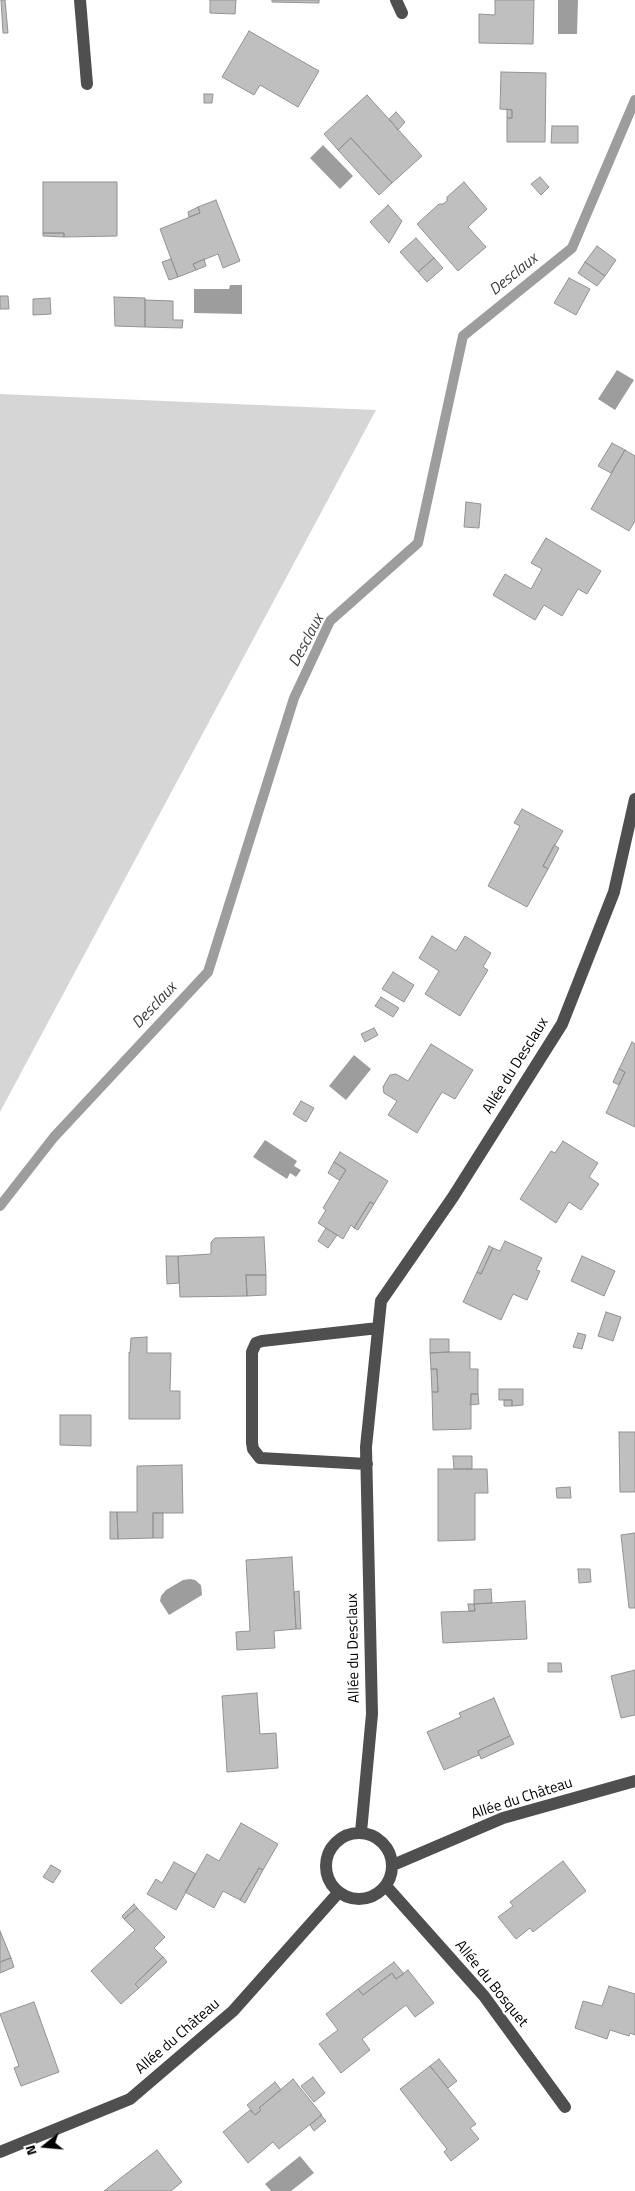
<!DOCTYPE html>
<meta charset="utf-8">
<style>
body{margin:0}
#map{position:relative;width:635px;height:2191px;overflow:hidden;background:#fff;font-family:"Titillium Web",sans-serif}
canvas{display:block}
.north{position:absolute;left:20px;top:2121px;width:50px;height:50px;-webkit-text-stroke:4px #fff;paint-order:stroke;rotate:253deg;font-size:14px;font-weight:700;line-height:20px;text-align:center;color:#000}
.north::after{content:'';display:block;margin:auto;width:18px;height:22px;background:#000;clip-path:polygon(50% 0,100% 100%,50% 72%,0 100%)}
</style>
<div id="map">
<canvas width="635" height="2191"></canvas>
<div class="north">N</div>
</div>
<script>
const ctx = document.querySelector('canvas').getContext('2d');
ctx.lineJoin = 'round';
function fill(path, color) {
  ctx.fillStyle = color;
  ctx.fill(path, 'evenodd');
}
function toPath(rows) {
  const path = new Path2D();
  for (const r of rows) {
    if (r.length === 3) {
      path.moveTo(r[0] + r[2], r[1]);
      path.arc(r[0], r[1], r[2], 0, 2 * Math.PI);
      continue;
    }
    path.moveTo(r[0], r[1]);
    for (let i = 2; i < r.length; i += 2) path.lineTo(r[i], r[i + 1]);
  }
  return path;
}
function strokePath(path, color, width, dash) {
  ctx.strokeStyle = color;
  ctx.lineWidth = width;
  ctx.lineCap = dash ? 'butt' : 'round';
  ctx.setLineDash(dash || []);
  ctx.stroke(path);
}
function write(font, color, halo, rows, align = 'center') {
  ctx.font = font + ' "Titillium Web",sans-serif';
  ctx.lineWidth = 4;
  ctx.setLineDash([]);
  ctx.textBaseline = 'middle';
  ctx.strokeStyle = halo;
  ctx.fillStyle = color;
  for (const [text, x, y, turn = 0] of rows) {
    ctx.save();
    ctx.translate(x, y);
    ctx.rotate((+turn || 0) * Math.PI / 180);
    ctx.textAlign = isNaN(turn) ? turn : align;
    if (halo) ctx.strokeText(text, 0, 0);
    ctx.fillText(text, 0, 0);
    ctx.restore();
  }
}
const green = toPath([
 [0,394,376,410,0,1112]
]);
const water = toPath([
 [558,0,578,0,577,34,558,34],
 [323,145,353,176,340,189,310,158],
 [230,285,242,285,242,314,194,313,194,289,229,289],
 [617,370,634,380,615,410,598,399],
 [354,1055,371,1069,346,1100,329,1086],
 [265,1140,297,1161,294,1166,301,1170,296,1177,290,1173,287,1179,253,1157],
 [190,1579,195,1580,201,1585,202,1595,169,1615,160,1601,161,1596,166,1590,183,1580],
 [300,2156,314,2173,291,2191,271,2191,265,2184]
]);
const stream = toPath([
 [0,1206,54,1137,208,972,294,698,330,621,418,543,463,336,572,248,635,100]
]);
const building = toPath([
 [1,0,5,0,8,33,3,33,1,0],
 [210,0,236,0,235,14,210,13,210,0],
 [272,0,319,0,319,3,272,2,272,0],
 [495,0,534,0,533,44,479,43,479,14,495,15,495,0],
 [249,31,319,71,298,107,260,85,254,95,222,77,249,31],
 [501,72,546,73,545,142,507,142,507,118,512,118,512,110,500,109,501,72],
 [204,94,213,94,212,103,204,103,204,94],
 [367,95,422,156,392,183,351,138,338,150,324,134,367,95],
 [507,109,512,110,512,118,507,118,507,109],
 [396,112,405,122,398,130,389,119,396,112],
 [552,126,578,126,578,143,551,143,552,126],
 [351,138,392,183,379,195,338,150,351,138],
 [540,177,549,187,541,195,531,184,540,177],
 [43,182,117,182,117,236,64,237,64,233,43,233,43,182],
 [464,182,487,209,468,227,486,247,458,271,417,224,439,204,443,204,447,201,447,197,464,182],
 [216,200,240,261,223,268,218,254,193,264,196,270,178,277,160,229,200,213,198,207,216,200],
 [388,205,402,221,389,243,370,222,388,205],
 [198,207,200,213,189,217,188,212,198,207],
 [43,233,64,233,64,237,43,236,43,233],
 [416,238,434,258,418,272,400,252,416,238],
 [597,246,616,260,605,276,585,262,597,246],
 [434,258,443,268,427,282,418,272,434,258],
 [171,259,178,277,169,280,162,262,171,259],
 [204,259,206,266,196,270,193,264,204,259],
 [585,262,605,276,597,286,578,273,585,262],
 [569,278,590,289,576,315,554,303,569,278],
 [0,296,8,296,9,309,0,309,0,296],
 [114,297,145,298,145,327,115,326,114,297],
 [50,298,51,314,33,315,33,299,50,298],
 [145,300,173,301,173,320,183,320,182,328,145,327,145,300],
 [612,443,625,450,611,473,598,466,612,443],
 [625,450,635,456,635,521,629,531,591,509,625,450],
 [466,502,481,504,479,528,464,527,466,502],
 [546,538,601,571,587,594,578,589,562,616,544,605,535,620,493,595,505,574,531,589,542,569,531,563,546,538],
 [522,809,563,831,543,866,548,869,527,907,488,886,520,826,514,823,522,809],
 [554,845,559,848,548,869,543,866,554,845],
 [432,936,456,951,465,936,491,953,483,967,488,970,460,1016,425,994,439,971,419,958,432,936],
 [393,972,414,985,404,1002,382,989,393,972],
 [381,997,399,1008,393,1017,375,1006,381,997],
 [374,1028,378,1035,365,1042,361,1034,374,1028],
 [632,1042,635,1044,635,1127,606,1113,625,1072,619,1069,632,1042],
 [431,1044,473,1070,455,1099,442,1092,417,1133,388,1115,397,1101,384,1093,383,1087,390,1075,396,1074,408,1081,431,1044],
 [619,1069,625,1072,619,1085,613,1082,619,1069],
 [301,1101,314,1108,306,1122,293,1114,301,1101],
 [563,1141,598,1163,589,1177,599,1184,581,1210,569,1202,556,1223,520,1199,551,1151,555,1153,563,1141],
 [340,1152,388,1181,374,1204,370,1202,354,1228,351,1225,343,1239,318,1223,326,1210,323,1208,346,1170,334,1162,340,1152],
 [334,1162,346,1170,339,1180,328,1173,334,1162],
 [370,1202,374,1204,358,1230,354,1228,370,1202],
 [326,1228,337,1235,328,1248,318,1241,326,1228],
 [264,1237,266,1275,246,1275,247,1296,180,1297,178,1256,211,1254,211,1242,215,1238,264,1237],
 [505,1241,542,1258,536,1270,540,1271,527,1300,513,1294,501,1320,463,1302,477,1272,481,1274,493,1248,500,1251,505,1241],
 [489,1246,493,1248,481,1274,477,1272,489,1246],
 [166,1256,178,1256,179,1283,167,1284,166,1256],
 [582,1256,615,1271,604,1296,571,1281,582,1256],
 [246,1275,266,1275,266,1295,247,1296,246,1275],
 [606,1312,621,1317,613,1341,598,1336,606,1312],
 [578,1333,586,1335,582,1349,573,1347,578,1333],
 [147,1337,147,1353,171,1353,170,1391,180,1391,180,1419,129,1419,129,1352,130,1353,131,1338,147,1337],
 [430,1339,449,1339,449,1352,430,1353,430,1339],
 [449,1352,470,1352,470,1369,478,1369,478,1394,471,1394,471,1429,433,1430,432,1392,438,1392,437,1369,431,1369,430,1353,449,1352],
 [431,1369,437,1369,438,1392,432,1392,431,1369],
 [499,1389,523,1389,523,1405,512,1406,512,1400,499,1400,499,1389],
 [471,1394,478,1394,479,1404,470,1405,471,1394],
 [504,1400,512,1400,512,1406,504,1406,504,1400],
 [60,1415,91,1415,91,1446,60,1445,60,1415],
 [619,1432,635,1432,635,1492,620,1492,619,1432],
 [453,1456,472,1456,472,1469,454,1469,453,1456],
 [182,1465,183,1513,153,1513,153,1538,118,1539,117,1512,137,1512,137,1466,182,1465],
 [438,1469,487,1469,488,1493,475,1493,475,1540,438,1541,438,1469],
 [570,1487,571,1498,557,1498,556,1488,570,1487],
 [110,1512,117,1512,118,1539,110,1539,110,1512],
 [153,1513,163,1513,163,1538,153,1538,153,1513],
 [635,1533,635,1608,629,1608,621,1535,635,1533],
 [292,1557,296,1629,274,1631,275,1648,237,1650,236,1632,250,1631,246,1560,292,1557],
 [578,1569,590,1569,591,1582,579,1583,578,1569],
 [491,1589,492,1603,474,1604,474,1590,491,1589],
 [299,1591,301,1629,296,1629,294,1592,299,1591],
 [525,1601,527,1639,443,1643,441,1612,475,1611,474,1604,525,1601],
 [468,1604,474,1604,475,1611,469,1611,468,1604],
 [548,1663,561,1663,562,1672,548,1672,548,1663],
 [635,1670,635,1715,621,1718,611,1676,635,1670],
 [257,1693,260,1734,276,1733,278,1768,227,1772,222,1696,257,1693],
 [494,1698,510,1736,478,1751,479,1755,444,1770,427,1732,461,1717,459,1713,494,1698],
 [510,1736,514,1744,481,1759,478,1751,510,1736],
 [241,1823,278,1844,263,1870,259,1868,240,1900,223,1891,214,1908,185,1892,207,1854,219,1861,241,1823],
 [563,1861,586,1891,533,1932,530,1928,516,1939,498,1917,513,1906,510,1902,563,1861],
 [174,1862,196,1874,176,1910,147,1894,156,1879,162,1883,174,1862],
 [51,1865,61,1871,53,1883,43,1877,51,1865],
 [259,1868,263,1870,245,1903,240,1900,259,1868],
 [134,1904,137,1908,124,1919,122,1916,134,1904],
 [137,1908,165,1937,154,1948,163,1957,135,1984,139,1988,121,2004,91,1971,135,1930,124,1919,137,1908],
 [0,1931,11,1958,0,1962,0,1931],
 [163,1957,167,1962,139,1988,135,1984,163,1957],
 [11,1958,14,1967,0,1973,0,1962,11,1958],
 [394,1962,404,1974,396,1979,392,1973,363,1995,358,1989,394,1962],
 [408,1970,434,2003,415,2017,406,2005,362,2039,370,2050,341,2073,319,2044,338,2030,326,2014,358,1989,363,1995,392,1973,396,1979,408,1970],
 [609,1986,635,1994,635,2035,630,2033,629,2036,610,2030,607,2039,575,2028,583,2001,602,2006,609,1986],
 [34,2002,59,2072,21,2086,14,2068,19,2066,0,2014,34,2002],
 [439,2059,457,2081,448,2088,430,2066,439,2059],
 [430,2066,476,2124,470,2128,479,2139,451,2161,444,2152,447,2149,400,2089,430,2066],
 [313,2077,325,2093,314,2102,301,2086,313,2077],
 [293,2079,322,2115,279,2149,273,2142,248,2163,223,2132,250,2110,255,2115,261,2110,259,2108,293,2079],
 [275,2082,281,2090,259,2108,261,2110,255,2115,247,2105,275,2082],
 [321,2115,326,2121,314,2131,310,2125,321,2115],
 [157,2150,182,2182,171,2191,104,2191,157,2150]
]);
const minor = toPath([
 [80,0,87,84],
 [396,0,402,13],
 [367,1464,260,1458,253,1449,252,1443,252,1352,256,1343,262,1341,378,1328],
 [361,1832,372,1714,366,1447,381,1301,453,1197,562,1024,614,892,635,799],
 [359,1866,33],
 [393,1865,503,1818,635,1781],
 [386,1886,484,1996,565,2107],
 [0,2152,130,2099,233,2011,339,1892]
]);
const streetNames = [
 ["Allée du Desclaux",516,1066,-58],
 ["Allée du Desclaux",354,1648,-91],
 ["Allée du Château",522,1799,-18],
 ["Allée du Bosquet",491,1984,51],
 ["Allée du Château",178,2037,-41]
];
const waterNames = [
 ["Desclaux",514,275,-39],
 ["Desclaux",307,641,-62],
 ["Desclaux",155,1006,-47]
];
fill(green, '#d6d6d6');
fill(water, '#9d9d9d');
strokePath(stream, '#9d9d9d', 10);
fill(building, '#bfbfbf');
strokePath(building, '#939393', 1);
strokePath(minor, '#4f4f4f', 12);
write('15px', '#000', '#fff', streetNames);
write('italic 16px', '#3e3e3e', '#fff', waterNames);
</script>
